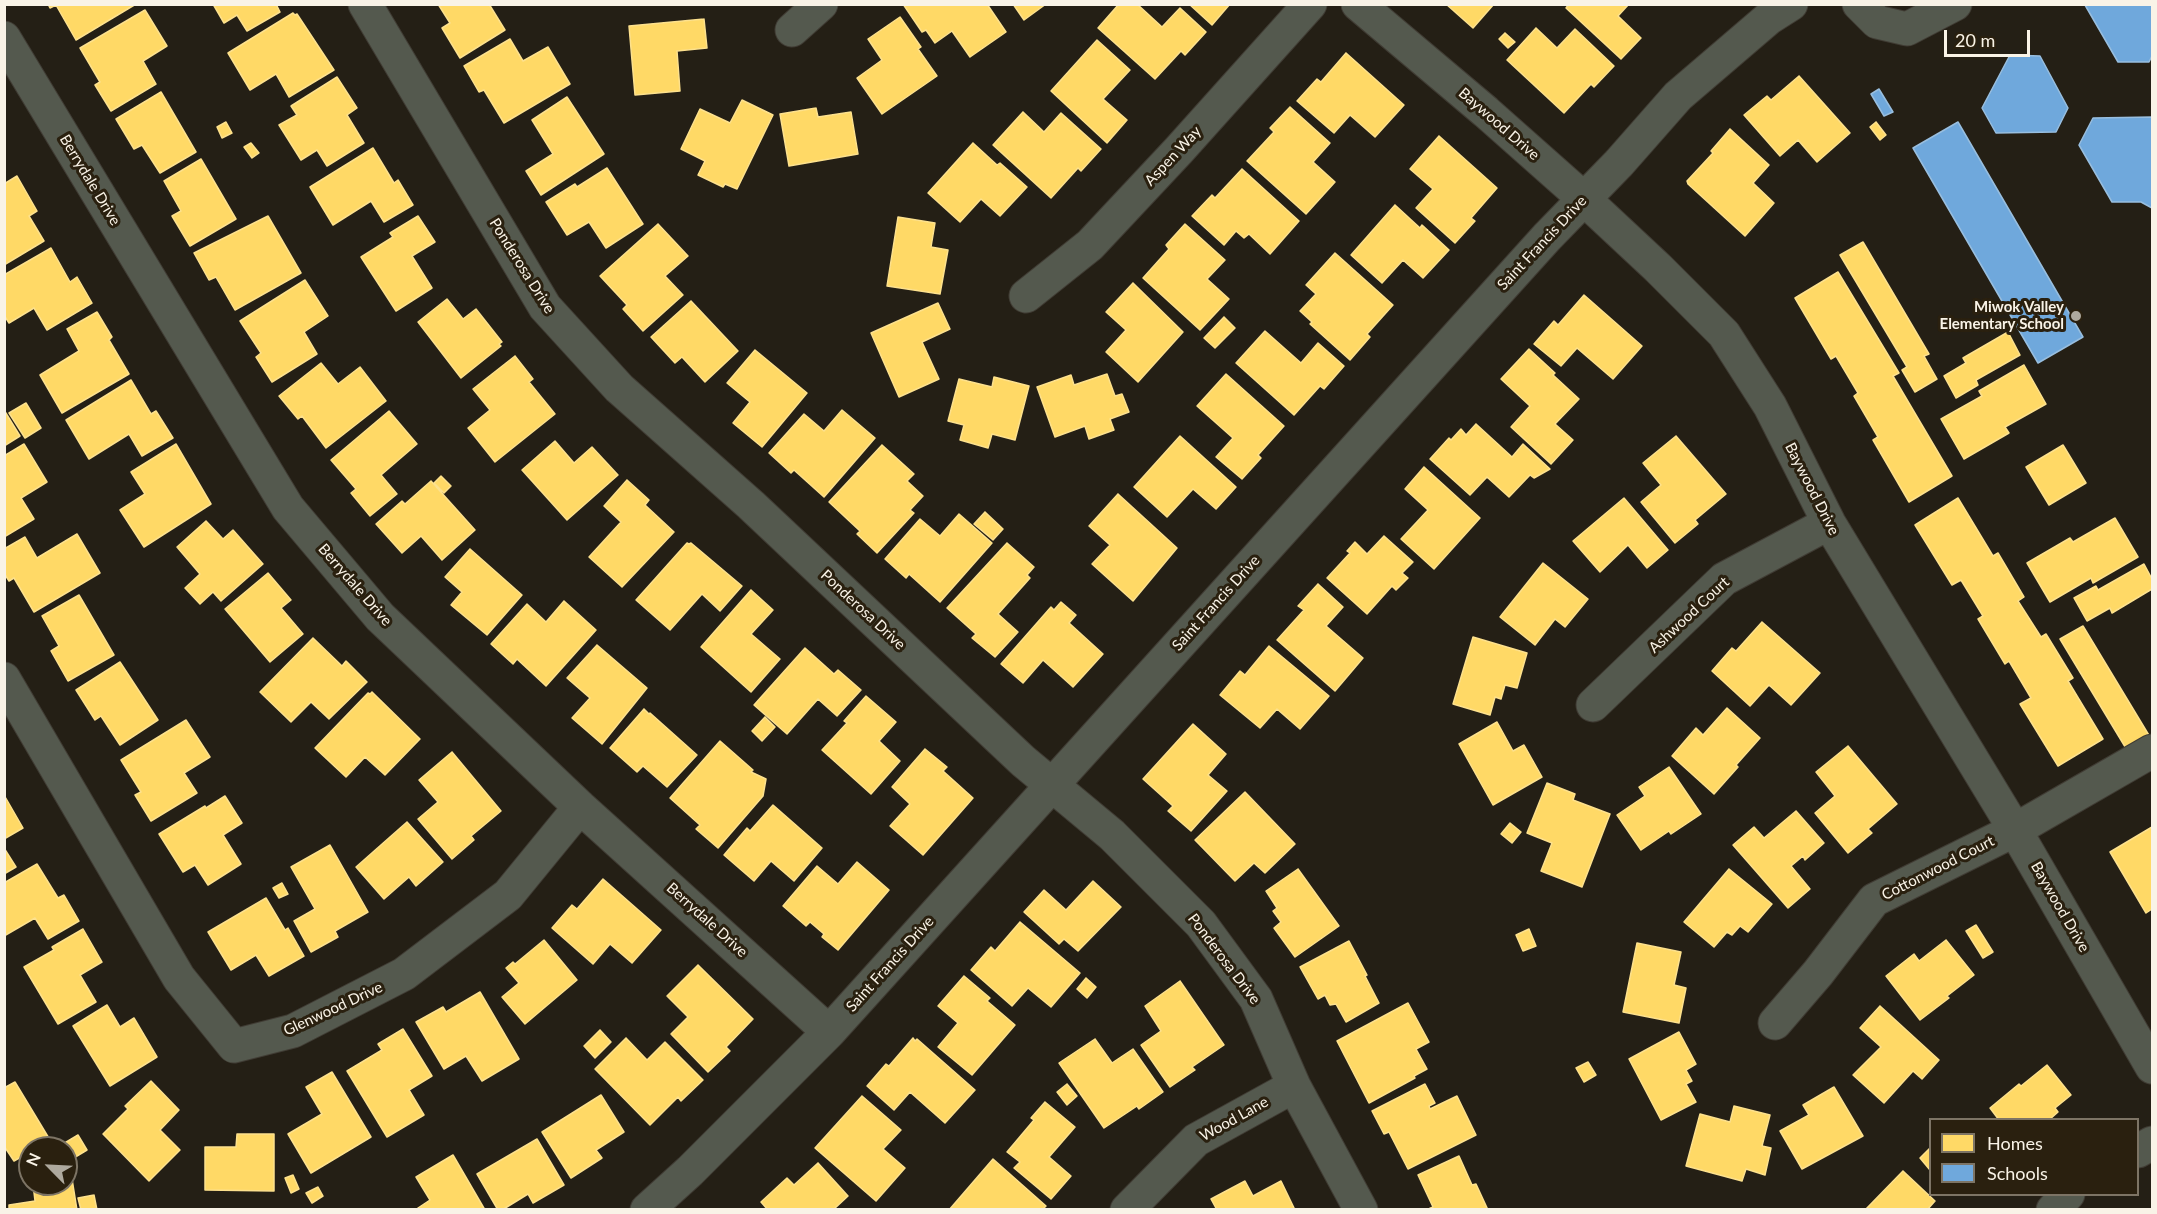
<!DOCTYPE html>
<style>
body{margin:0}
#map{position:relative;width:2157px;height:1214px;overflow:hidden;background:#241f15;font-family:Lato,sans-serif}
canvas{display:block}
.frame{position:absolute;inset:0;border:6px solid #f9f3e7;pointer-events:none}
.legend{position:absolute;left:1929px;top:1118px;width:210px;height:78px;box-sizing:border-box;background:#2a200f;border:2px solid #7d7465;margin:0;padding:8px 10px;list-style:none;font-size:18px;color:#f9f3e7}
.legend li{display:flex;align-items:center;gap:12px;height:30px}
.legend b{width:30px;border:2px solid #7d7465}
.north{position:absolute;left:18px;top:1136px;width:60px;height:60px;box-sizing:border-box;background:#2a200f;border:2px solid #7d7465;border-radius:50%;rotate:294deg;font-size:16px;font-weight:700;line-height:24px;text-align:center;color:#f9f3e7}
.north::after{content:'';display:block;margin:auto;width:21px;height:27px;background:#aea99e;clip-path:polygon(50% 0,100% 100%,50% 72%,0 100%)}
.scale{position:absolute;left:1944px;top:30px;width:86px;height:27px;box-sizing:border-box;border:3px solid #f9f3e7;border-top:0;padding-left:8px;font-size:18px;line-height:21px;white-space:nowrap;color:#f9f3e7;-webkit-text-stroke:4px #2a200f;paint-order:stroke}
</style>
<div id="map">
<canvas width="2157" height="1214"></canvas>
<div class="frame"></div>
<ul class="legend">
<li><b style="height:16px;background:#ffd966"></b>Homes</li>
<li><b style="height:16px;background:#6fa8dc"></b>Schools</li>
</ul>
<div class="north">N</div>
<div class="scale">20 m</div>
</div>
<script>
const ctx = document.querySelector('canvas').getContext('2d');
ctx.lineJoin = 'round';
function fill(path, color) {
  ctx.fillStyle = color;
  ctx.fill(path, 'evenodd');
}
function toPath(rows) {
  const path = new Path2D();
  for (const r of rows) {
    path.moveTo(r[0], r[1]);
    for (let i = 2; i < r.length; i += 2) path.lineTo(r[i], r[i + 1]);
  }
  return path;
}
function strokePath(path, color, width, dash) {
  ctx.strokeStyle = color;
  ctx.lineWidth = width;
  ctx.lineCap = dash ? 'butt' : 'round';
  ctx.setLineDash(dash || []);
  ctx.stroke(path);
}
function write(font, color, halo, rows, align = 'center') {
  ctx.font = font + ' Lato,sans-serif';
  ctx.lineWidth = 6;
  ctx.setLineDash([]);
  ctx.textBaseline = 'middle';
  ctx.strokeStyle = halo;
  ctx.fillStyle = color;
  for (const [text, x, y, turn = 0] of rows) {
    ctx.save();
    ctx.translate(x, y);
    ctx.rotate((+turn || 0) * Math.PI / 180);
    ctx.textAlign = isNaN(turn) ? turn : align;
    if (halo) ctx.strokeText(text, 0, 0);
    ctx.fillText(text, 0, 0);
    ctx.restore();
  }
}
const homes = toPath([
 [48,4,136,4,76,40,56,5,50,8,48,4],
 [213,4,276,4,280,12,247,31,237,15,224,23,213,4],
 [438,4,489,4,505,30,460,58,442,28,450,23,438,4],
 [903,4,987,4,1006,32,970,57,952,31,935,43,926,30,922,32,903,4],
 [1013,4,1046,4,1024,20,1013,4],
 [1119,4,1137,4,1162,27,1180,8,1206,32,1185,55,1181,51,1155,79,1098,28,1119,4],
 [1189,4,1230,4,1212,25,1189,4],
 [1446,4,1494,4,1473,28,1446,4],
 [1569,4,1629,4,1618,16,1641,38,1621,59,1566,8,1569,4],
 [145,10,167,46,143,61,156,84,111,111,95,85,100,82,80,48,145,10],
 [293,13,295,15,297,14,334,70,289,97,276,74,250,90,228,53,293,13],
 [900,17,921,47,918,49,937,76,882,114,857,78,882,60,868,39,900,17],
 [704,19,707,48,677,51,680,91,635,95,629,26,704,19],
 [1536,28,1557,48,1575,29,1614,66,1594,87,1591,84,1564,113,1507,60,1536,28],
 [1505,33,1515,42,1508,48,1499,39,1505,33],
 [510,39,523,61,548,47,570,84,504,123,484,90,479,92,464,66,510,39],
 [1097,40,1130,70,1103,99,1127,120,1107,143,1051,91,1097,40],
 [1346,53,1404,105,1375,137,1350,115,1334,133,1297,101,1317,79,1321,82,1346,53],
 [1799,76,1850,133,1817,162,1798,140,1780,156,1744,115,1767,96,1771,100,1799,76],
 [337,77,357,108,347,115,364,143,327,166,317,150,301,160,279,125,297,115,291,106,337,77],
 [161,92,196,152,160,173,142,145,134,149,116,119,161,92],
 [567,97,604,154,541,195,526,171,553,154,532,120,567,97],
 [742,100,773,115,737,189,725,184,723,187,698,175,705,161,681,149,700,109,730,123,742,100],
 [1290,107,1330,143,1313,162,1335,182,1306,214,1247,161,1274,132,1270,128,1290,107],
 [816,108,818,117,851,112,858,154,789,166,780,114,816,108],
 [1023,112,1044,132,1061,113,1101,149,1081,171,1078,168,1051,198,993,145,1023,112],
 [226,122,232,133,222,138,217,127,226,122],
 [1876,122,1886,135,1880,140,1870,127,1876,122],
 [1730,129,1769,165,1753,183,1774,203,1745,236,1688,184,1687,181,1713,153,1711,151,1730,129],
 [1439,136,1497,188,1471,218,1475,221,1455,243,1416,208,1433,189,1410,169,1439,136],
 [251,143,259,153,252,158,244,147,251,143],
 [973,143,997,165,1000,163,1027,187,1000,216,981,199,960,222,928,193,973,143],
 [373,148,394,183,398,180,413,205,384,222,371,201,333,225,310,187,373,148],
 [201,159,236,219,190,246,172,216,181,211,164,181,201,159],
 [607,168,643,224,606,248,589,222,567,235,546,202,575,184,577,187,607,168],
 [1242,169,1299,221,1270,254,1249,234,1244,238,1236,231,1224,245,1192,216,1212,195,1215,198,1242,169],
 [17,176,37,211,29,216,44,241,4,265,4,184,17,176],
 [1395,205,1420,228,1422,225,1449,250,1423,278,1403,260,1382,283,1351,255,1395,205],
 [268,216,301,273,235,310,216,277,209,280,194,253,268,216],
 [418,216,435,242,412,256,432,288,396,311,361,257,393,237,390,233,418,216],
 [898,217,935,223,931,247,948,250,940,294,887,286,898,217],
 [658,224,688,256,665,276,683,295,643,331,623,309,627,305,600,276,658,224],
 [1185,224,1225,260,1207,279,1229,299,1200,330,1143,278,1169,249,1166,245,1185,224],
 [1863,242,1929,354,1924,356,1937,379,1915,392,1902,370,1907,367,1840,255,1863,242],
 [51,248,70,282,77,277,92,303,47,330,34,308,9,323,4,315,4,275,51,248],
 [1335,253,1393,305,1367,334,1370,337,1350,360,1310,324,1312,322,1300,311,1316,294,1306,285,1335,253],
 [1838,272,1899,373,1893,376,1952,476,1909,502,1873,440,1878,437,1854,396,1858,393,1836,356,1831,359,1795,298,1838,272],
 [305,280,328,316,304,332,317,354,272,382,256,357,261,353,240,321,305,280],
 [1133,283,1183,332,1138,382,1106,352,1126,330,1106,312,1133,283],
 [1584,295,1642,346,1613,379,1577,348,1561,366,1534,344,1554,321,1558,325,1584,295],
 [447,299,463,319,476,309,502,342,499,344,501,346,461,378,418,322,447,299],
 [691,301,738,351,705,382,682,357,675,363,651,337,691,301],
 [938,303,950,329,922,342,939,379,899,397,871,333,938,303],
 [97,312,112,337,109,340,129,374,62,413,40,375,79,351,67,329,97,312],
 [1224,317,1235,328,1215,348,1204,338,1224,317],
 [1265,331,1301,363,1318,343,1344,366,1324,389,1320,386,1294,415,1236,363,1265,331],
 [2008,332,2020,355,1976,380,1978,385,1956,398,1944,376,1966,363,1963,358,2008,332],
 [1529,349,1555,373,1553,375,1579,399,1555,424,1573,440,1551,464,1511,427,1530,406,1501,379,1529,349],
 [755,350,807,393,762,447,733,423,750,402,727,383,755,350],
 [515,356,533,379,529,382,555,414,495,462,468,428,490,410,473,389,515,356],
 [321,363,338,384,360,367,386,401,326,448,302,416,298,419,279,396,321,363],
 [2024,365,2046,404,2005,427,2009,433,1964,459,1941,419,1982,396,1979,391,2024,365],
 [1107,374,1115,396,1122,394,1129,412,1110,419,1114,430,1089,439,1085,426,1055,437,1037,387,1071,375,1074,385,1107,374],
 [1226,374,1284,426,1258,455,1261,458,1242,479,1216,457,1233,438,1197,406,1226,374],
 [994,377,1029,386,1015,440,992,434,988,448,960,440,964,425,948,421,959,379,992,387,994,377],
 [131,380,151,414,156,411,173,438,142,456,129,434,89,459,66,420,131,380],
 [26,403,41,428,25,438,9,413,26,403],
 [4,410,20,436,4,446,4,410],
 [842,410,875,438,824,497,794,470,791,473,769,453,804,414,824,431,842,410],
 [389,411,417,444,381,475,397,494,370,516,351,493,356,489,331,460,389,411],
 [1476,424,1512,457,1523,444,1550,469,1534,478,1530,475,1509,497,1487,477,1470,495,1430,459,1449,438,1451,440,1461,429,1466,435,1476,424],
 [1180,436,1236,487,1216,509,1193,489,1167,517,1134,487,1180,436],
 [1676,436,1726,494,1695,520,1698,524,1675,543,1641,502,1661,485,1643,463,1676,436],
 [555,441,574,463,592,447,618,475,567,520,522,470,555,441],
 [24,444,47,482,21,498,34,519,4,537,4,456,24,444],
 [176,444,211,504,144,547,120,510,145,494,131,472,176,444],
 [882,445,914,474,907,481,923,496,910,510,914,513,877,553,857,534,860,531,829,502,882,445],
 [2063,445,2086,483,2049,505,2026,467,2063,445],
 [1424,467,1480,518,1434,569,1401,539,1428,510,1405,489,1424,467],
 [441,476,451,486,444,493,434,483,441,476],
 [627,480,649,500,645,505,674,532,622,587,589,557,621,522,604,506,627,480],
 [431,481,475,530,442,560,421,536,402,553,376,524,402,501,405,504,431,481],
 [1118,494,1177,548,1133,601,1092,564,1110,545,1089,526,1118,494],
 [1624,498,1668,550,1647,568,1628,545,1600,572,1573,541,1624,498],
 [1958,498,1993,556,1998,553,2024,597,2018,601,2041,637,2046,634,2073,678,2068,681,2103,739,2058,766,2020,704,2031,698,2009,661,2005,664,1978,619,1983,616,1961,580,1952,585,1915,525,1958,498],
 [985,512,1003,529,993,540,974,524,985,512],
 [959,514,992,543,940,602,909,574,906,578,885,559,920,519,940,536,959,514],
 [2115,518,2138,557,2093,583,2091,578,2050,602,2027,563,2070,538,2073,542,2115,518],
 [206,521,223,539,233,530,263,564,221,601,213,592,200,604,185,588,200,574,177,547,206,521],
 [77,534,100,573,34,612,14,578,9,581,4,573,4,549,25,537,37,558,77,534],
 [1384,536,1413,562,1402,573,1408,578,1396,590,1392,586,1367,614,1327,578,1350,553,1347,551,1355,542,1367,554,1384,536],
 [687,543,689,544,691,543,742,586,720,611,702,594,670,630,636,600,687,543],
 [1007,543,1034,567,1027,575,1030,578,998,614,1018,632,995,657,972,638,976,634,947,608,1007,543],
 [470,549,522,595,487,635,451,605,462,592,445,577,470,549],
 [1543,563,1588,599,1565,627,1555,619,1535,645,1500,617,1543,563],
 [2144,564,2152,579,2152,589,2112,613,2110,608,2087,621,2074,598,2096,586,2098,590,2144,564],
 [268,573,291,600,281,608,303,634,270,662,225,609,268,573],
 [1318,584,1343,607,1326,626,1363,658,1335,691,1277,640,1304,610,1298,606,1318,584],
 [751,590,773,610,751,634,780,659,751,692,701,647,751,590],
 [79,595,114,655,68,681,51,651,59,646,42,616,79,595],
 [564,601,596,630,546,686,517,659,513,664,491,644,527,604,546,622,564,601],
 [1061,602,1076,615,1069,623,1103,654,1073,687,1043,660,1023,683,1001,664,1051,607,1054,610,1061,602],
 [1762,622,1820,673,1791,705,1769,685,1750,706,1712,671,1732,648,1736,651,1762,622],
 [2083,626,2150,737,2127,750,2060,639,2083,626],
 [1473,637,1527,653,1517,688,1505,685,1501,699,1495,697,1490,715,1453,704,1473,637],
 [313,638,342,666,346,661,367,682,329,719,311,702,291,722,260,692,313,638],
 [597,645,647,688,602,744,572,718,590,698,567,678,597,645],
 [1269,646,1329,696,1300,729,1277,709,1260,728,1220,695,1240,671,1245,675,1269,646],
 [805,648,834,674,838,670,861,690,837,716,818,699,787,734,754,705,805,648],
 [120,662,158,720,120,745,101,716,95,720,76,690,120,662],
 [372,692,420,739,385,775,365,757,346,777,315,748,368,693,370,694,372,692],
 [866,696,896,722,879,741,900,761,871,794,822,750,847,723,844,721,866,696],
 [1727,708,1760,738,1736,765,1738,767,1714,794,1672,756,1696,728,1703,735,1727,708],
 [644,709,649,714,650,713,697,755,667,787,643,766,637,772,610,748,644,709],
 [765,717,775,727,762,741,752,731,765,717],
 [186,720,210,757,184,773,197,793,151,821,135,795,141,792,121,760,186,720],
 [1497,722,1513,751,1524,745,1542,777,1493,805,1459,744,1497,722],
 [1193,724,1226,754,1208,775,1227,791,1191,831,1168,811,1173,806,1143,779,1193,724],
 [720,741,753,770,751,772,766,779,763,796,718,848,696,829,700,825,670,798,720,741],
 [1848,746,1897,804,1868,829,1872,833,1848,853,1815,813,1835,796,1816,772,1848,746],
 [925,749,947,767,943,771,973,798,923,855,890,826,910,804,892,787,925,749],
 [452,752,501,811,471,836,474,840,452,859,418,819,438,802,419,780,452,752],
 [1669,767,1701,814,1671,834,1669,831,1641,850,1617,815,1645,796,1639,787,1669,767],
 [1547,783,1575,794,1573,800,1610,814,1582,887,1541,871,1552,843,1527,833,1547,783],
 [1245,792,1295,844,1265,873,1254,863,1235,881,1195,840,1245,792],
 [4,795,23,828,4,839,4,795],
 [225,796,242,823,223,835,241,864,208,885,195,865,183,872,159,834,205,806,206,808,225,796],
 [773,805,822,848,794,881,771,861,754,881,724,855,747,828,750,831,773,805],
 [1796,811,1824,843,1805,860,1803,856,1791,866,1810,889,1788,908,1733,845,1754,827,1764,838,1796,811],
 [407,822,443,862,416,886,409,877,384,899,356,867,407,822],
 [1510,823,1521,832,1512,843,1501,834,1510,823],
 [2152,827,2152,909,2146,913,2110,852,2152,827],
 [330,845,368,912,335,931,338,937,311,952,294,921,315,909,291,867,330,845],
 [4,848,16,867,4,874,4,848],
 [857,862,889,890,838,950,822,937,824,934,810,922,806,926,783,906,817,866,838,884,857,862],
 [37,864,58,898,64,895,79,921,48,939,35,918,4,936,4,883,37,864],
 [1298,869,1339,926,1295,957,1274,928,1281,922,1273,911,1277,908,1266,891,1298,869],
 [1729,869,1772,904,1748,932,1740,926,1732,935,1727,932,1714,947,1684,922,1729,869],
 [603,879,661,930,632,963,610,944,593,964,552,928,572,905,577,909,603,879],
 [1093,881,1121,907,1078,951,1064,939,1059,944,1024,912,1044,890,1066,910,1093,881],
 [282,883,288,894,279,898,273,888,282,883],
 [266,898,285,930,288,928,304,956,269,976,256,955,231,970,208,932,266,898],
 [1020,922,1080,973,1051,1007,1028,988,1012,1006,971,970,991,947,995,951,1020,922],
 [1976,925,1993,952,1983,958,1966,931,1976,925],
 [83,929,102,962,80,975,96,1002,58,1024,24,967,54,950,52,947,83,929],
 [1529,929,1536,946,1523,951,1516,935,1529,929],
 [544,940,577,980,525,1024,502,997,519,983,506,968,513,962,515,964,544,940],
 [1946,940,1974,975,1947,996,1949,998,1920,1020,1886,976,1914,954,1919,961,1946,940],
 [1349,941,1367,975,1365,976,1379,1003,1346,1022,1336,1004,1330,1005,1325,995,1318,999,1300,967,1349,941],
 [1637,943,1681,952,1674,985,1686,988,1679,1023,1623,1012,1637,943],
 [698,965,753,1019,726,1047,730,1051,708,1072,671,1034,688,1017,667,996,698,965],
 [964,976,990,998,987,1001,1015,1025,972,1075,938,1047,958,1023,938,1006,964,976],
 [1086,978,1096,987,1087,998,1077,989,1086,978],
 [1180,981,1224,1045,1192,1067,1195,1070,1170,1087,1141,1045,1161,1031,1145,1006,1180,981],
 [480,992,519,1059,482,1081,466,1056,444,1069,416,1022,443,1007,446,1012,480,992],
 [1408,1003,1429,1042,1416,1049,1427,1069,1414,1076,1415,1078,1369,1103,1337,1041,1408,1003],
 [107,1005,120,1027,134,1018,157,1057,110,1086,73,1026,107,1005],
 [1880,1006,1939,1060,1922,1079,1913,1071,1884,1103,1853,1075,1881,1047,1860,1028,1880,1006],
 [403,1029,432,1076,409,1090,424,1115,387,1137,347,1071,382,1050,378,1044,403,1029],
 [600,1030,611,1042,595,1058,584,1046,600,1030],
 [1679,1032,1696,1064,1686,1070,1692,1081,1686,1084,1696,1102,1661,1120,1629,1059,1679,1032],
 [626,1038,647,1060,665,1042,703,1080,681,1101,678,1097,650,1125,595,1069,626,1038],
 [913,1038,915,1041,917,1039,975,1090,945,1123,910,1092,894,1110,867,1086,886,1064,889,1066,913,1038],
 [1095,1039,1112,1063,1133,1049,1163,1092,1139,1109,1137,1106,1104,1128,1059,1063,1095,1039],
 [1588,1062,1596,1075,1584,1082,1576,1068,1588,1062],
 [2047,1065,2071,1095,2055,1108,2058,1112,2049,1120,1999,1120,1990,1108,2019,1084,2021,1086,2047,1065],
 [332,1072,371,1137,311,1173,288,1134,322,1114,306,1087,332,1072],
 [151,1081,179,1110,160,1130,180,1150,149,1181,103,1134,128,1109,125,1106,151,1081],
 [15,1082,50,1140,36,1148,30,1148,30,1152,14,1161,4,1146,4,1088,15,1082],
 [1067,1084,1077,1096,1067,1105,1057,1092,1067,1084],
 [1425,1084,1435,1103,1429,1106,1430,1109,1457,1096,1476,1135,1408,1169,1389,1132,1384,1134,1372,1111,1425,1084],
 [1834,1087,1863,1136,1802,1169,1780,1131,1809,1115,1803,1105,1834,1087],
 [601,1095,624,1132,596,1150,602,1158,571,1178,542,1132,601,1095],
 [862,1096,901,1130,883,1149,905,1168,876,1201,815,1148,862,1096],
 [1045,1102,1075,1127,1049,1157,1071,1176,1051,1199,1014,1168,1020,1162,1007,1152,1034,1120,1031,1118,1045,1102],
 [1734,1106,1770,1115,1762,1146,1771,1148,1765,1175,1746,1169,1742,1181,1686,1166,1700,1114,1730,1122,1734,1106],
 [237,1134,274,1134,274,1191,205,1190,205,1147,236,1147,237,1134],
 [78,1135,87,1150,72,1159,63,1144,78,1135],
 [537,1139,564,1185,533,1203,528,1194,502,1210,498,1210,477,1174,537,1139],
 [1930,1148,1930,1170,1920,1158,1930,1148],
 [453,1155,485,1210,415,1210,430,1200,416,1177,453,1155],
 [1459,1156,1472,1185,1476,1184,1488,1210,1426,1210,1433,1207,1418,1175,1459,1156],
 [993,1159,1046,1206,1042,1210,949,1210,993,1159],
 [66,1160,69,1160,77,1210,9,1210,9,1205,35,1201,33,1184,66,1184,66,1160],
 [818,1163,848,1196,833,1210,768,1210,761,1202,787,1178,794,1185,818,1163],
 [1903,1171,1935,1201,1927,1210,1865,1210,1903,1171],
 [293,1175,299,1189,291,1193,285,1178,293,1175],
 [1245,1181,1253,1196,1281,1181,1295,1210,1217,1210,1211,1199,1245,1181],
 [318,1187,323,1196,312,1203,306,1193,318,1187],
 [94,1195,97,1210,81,1210,78,1198,94,1195]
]);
const schools = toPath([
 [2152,4,2152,56,2149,62,2118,62,2085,5,2152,4],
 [2010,55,2040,56,2068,108,2056,132,1996,133,1982,108,2010,55],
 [1879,89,1893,112,1884,116,1871,94,1879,89],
 [2152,117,2152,208,2141,202,2112,202,2079,145,2093,118,2152,117],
 [1958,122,2083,337,2038,363,1913,148,1958,122]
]);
const minor = toPath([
 [365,4,545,307,619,388,751,505,1023,761,1112,835,1201,924,1256,999,1294,1086,1361,1210],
 [1358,4,1486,112,1583,198,1658,268,1724,334,1770,406,1829,523,2015,830,2152,1067],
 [1859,4,1877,22,1907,29,1955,4],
 [792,30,821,4],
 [4,38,288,508,380,617,580,807,829,1032],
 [1026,296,1090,245,1179,150,1310,4],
 [4,679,179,978,234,1046,293,1031,404,974,508,895,580,807],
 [1593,705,1724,579,1829,523],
 [1775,1023,1818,973,1874,900,2015,830,2152,751],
 [2138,1151,2152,1143],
 [647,1210,690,1171,829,1032,1547,237,1619,163,1678,96,1769,18,1791,4],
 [1127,1210,1196,1140,1294,1086],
 [2053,1210,2068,1194]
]);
const markers = [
 [2076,316,6,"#aea99e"]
];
const streetNames = [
 ["Baywood Drive",1499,124,41],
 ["Aspen Way",1173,156,-47],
 ["Berrydale Drive",90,180,59],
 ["Saint Francis Drive",1542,243,-47],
 ["Ponderosa Drive",522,266,58],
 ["Baywood Drive",1812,489,63],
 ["Berrydale Drive",355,585,49],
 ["Saint Francis Drive",1216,603,-48],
 ["Ponderosa Drive",863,610,43],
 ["Ashwood Court",1689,615,-43],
 ["Cottonwood Court",1938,868,-27],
 ["Baywood Drive",2060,907,60],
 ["Berrydale Drive",707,920,42],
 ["Ponderosa Drive",1224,959,53],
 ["Saint Francis Drive",890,964,-48],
 ["Glenwood Drive",333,1009,-25],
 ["Wood Lane",1234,1119,-29]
];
const poiNames = [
 ["Miwok Valley",2064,307],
 ["Elementary School",2064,324]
];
fill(homes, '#ffd966');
strokePath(homes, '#fde18d', 1.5);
fill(schools, '#6fa8dc');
strokePath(schools, '#98bedf', 1.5);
strokePath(minor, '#403c34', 35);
strokePath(minor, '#54594e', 33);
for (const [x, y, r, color] of markers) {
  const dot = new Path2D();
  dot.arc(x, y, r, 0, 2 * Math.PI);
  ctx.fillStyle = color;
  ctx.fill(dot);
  strokePath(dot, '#2a200f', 2);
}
write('15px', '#f9f3e7', '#2a200f', streetNames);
write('bold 15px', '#f9f3e7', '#2a200f', poiNames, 'right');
</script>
